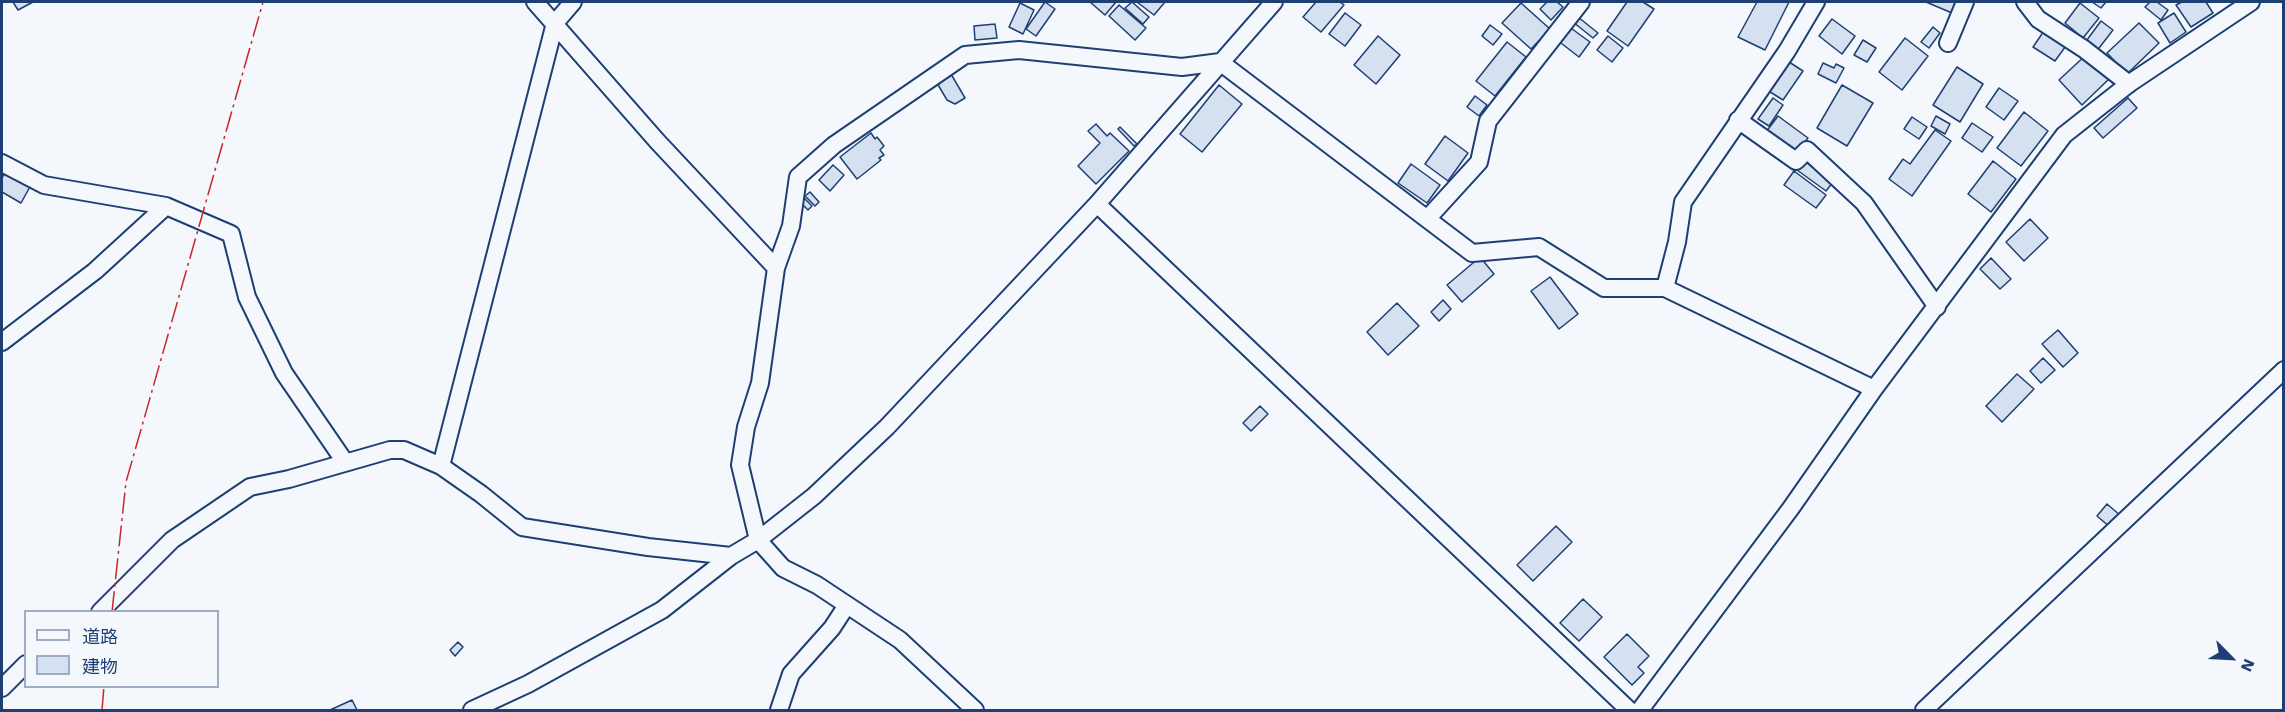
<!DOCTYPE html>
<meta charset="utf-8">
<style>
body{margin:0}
#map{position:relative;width:2285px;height:712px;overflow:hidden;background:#f4f7fb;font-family:"Work Sans","Noto Sans JP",sans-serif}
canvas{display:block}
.frame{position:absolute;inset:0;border:3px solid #1d3f73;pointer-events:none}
.legend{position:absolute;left:24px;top:610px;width:195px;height:78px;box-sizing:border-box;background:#f4f7fb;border:2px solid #9eadc5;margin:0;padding:8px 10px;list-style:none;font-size:18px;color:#1d3f73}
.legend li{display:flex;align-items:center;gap:12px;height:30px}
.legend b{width:30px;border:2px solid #9eadc5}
.north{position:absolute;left:2201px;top:628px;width:60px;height:60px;-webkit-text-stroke:4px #f4f7fb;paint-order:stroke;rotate:114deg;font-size:16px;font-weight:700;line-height:24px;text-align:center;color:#1d3f73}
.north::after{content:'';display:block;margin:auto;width:21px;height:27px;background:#1d3f73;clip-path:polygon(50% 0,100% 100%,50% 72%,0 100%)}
</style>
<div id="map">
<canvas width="2285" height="712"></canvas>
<div class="frame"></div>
<ul class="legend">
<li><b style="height:8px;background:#f4f7fb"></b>道路</li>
<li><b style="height:16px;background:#d5e0f0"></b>建物</li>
</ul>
<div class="north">N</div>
</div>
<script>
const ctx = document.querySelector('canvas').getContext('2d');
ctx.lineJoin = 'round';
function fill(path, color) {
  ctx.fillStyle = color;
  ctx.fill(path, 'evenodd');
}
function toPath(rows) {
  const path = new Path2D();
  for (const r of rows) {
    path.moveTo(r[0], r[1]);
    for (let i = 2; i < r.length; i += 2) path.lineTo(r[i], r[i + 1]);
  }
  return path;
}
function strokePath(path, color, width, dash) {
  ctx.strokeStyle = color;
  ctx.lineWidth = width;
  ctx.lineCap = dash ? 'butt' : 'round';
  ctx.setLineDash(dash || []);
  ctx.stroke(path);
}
const building = toPath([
 [13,2,33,2,18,10,13,2],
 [1045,2,1055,9,1036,36,1026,29,1045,2],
 [1090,2,1116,2,1105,15,1090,2],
 [1132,2,1149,17,1143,24,1125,8,1132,2],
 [1137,2,1165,2,1154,15,1137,2],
 [1316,2,1340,2,1344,5,1321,32,1303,17,1316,2],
 [1547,2,1557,2,1563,7,1551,20,1540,9,1547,2],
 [1627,2,1643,2,1654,9,1628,46,1607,31,1627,2],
 [1757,2,1789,2,1765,50,1738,37,1757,2],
 [1926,2,1957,2,1952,13,1926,2],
 [2092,2,2106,2,2101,8,2092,2],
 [2150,2,2157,2,2168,10,2161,20,2145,7,2150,2],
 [2182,2,2206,2,2213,13,2191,27,2176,5,2182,2],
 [1020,3,1034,10,1023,34,1009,27,1020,3],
 [1521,3,1550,29,1531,49,1502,23,1521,3],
 [2080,3,2099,18,2083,38,2065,23,2080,3],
 [1119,5,1146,28,1135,40,1109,16,1119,5],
 [1345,13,1361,25,1345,46,1329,34,1345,13],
 [2174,13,2186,32,2170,43,2158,23,2174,13],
 [1578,17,1598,33,1593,38,1573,22,1578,17],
 [1832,19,1855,36,1842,54,1819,36,1832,19],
 [2101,21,2113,30,2096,52,2084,44,2101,21],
 [2139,23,2159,43,2127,74,2107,53,2139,23],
 [995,24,997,38,975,40,974,26,995,24],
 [1490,25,1502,34,1493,45,1482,36,1490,25],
 [1568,26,1590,42,1579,57,1557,40,1568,26],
 [1933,27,1940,33,1929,48,1921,42,1933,27],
 [2046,28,2068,43,2055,61,2033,47,2046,28],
 [1378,36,1400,55,1376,84,1354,65,1378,36],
 [1608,36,1623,48,1612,62,1597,50,1608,36],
 [1905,38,1928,56,1902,90,1879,72,1905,38],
 [1863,40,1876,48,1867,62,1854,55,1863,40],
 [1507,42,1526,57,1495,96,1476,81,1507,42],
 [2087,54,2109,79,2082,105,2059,80,2087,54],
 [1786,60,1803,71,1783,100,1767,90,1786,60],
 [1823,63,1834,68,1836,64,1844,68,1836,83,1818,74,1823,63],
 [1957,67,1983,84,1960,122,1933,105,1957,67],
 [951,74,965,98,955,104,947,100,937,83,951,74],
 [1219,85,1242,104,1202,152,1180,134,1219,85],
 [1842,85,1873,103,1847,146,1817,128,1842,85],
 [1999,88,2018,101,2004,120,1986,107,1999,88],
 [1475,96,1487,105,1479,116,1467,107,1475,96],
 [1773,98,1783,105,1769,126,1758,119,1773,98],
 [2128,98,2137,108,2103,138,2094,128,2128,98],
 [2024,112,2048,131,2021,166,1997,148,2024,112],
 [1778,116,1808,138,1795,154,1766,132,1778,116],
 [1936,116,1950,124,1945,134,1931,126,1936,116],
 [1912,117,1927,127,1919,139,1904,129,1912,117],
 [1972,123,1993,137,1982,152,1962,138,1972,123],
 [1096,124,1107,136,1110,133,1129,151,1096,184,1078,166,1100,143,1088,131,1096,124],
 [1120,127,1137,144,1134,146,1118,129,1120,127],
 [1935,130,1951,141,1912,196,1889,179,1903,159,1910,164,1935,130],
 [871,133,875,139,877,137,884,146,880,150,884,155,879,158,881,160,857,179,840,157,871,133],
 [1445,136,1468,153,1448,181,1425,164,1445,136],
 [1804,161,1833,182,1826,191,1797,170,1804,161],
 [1993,161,2016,179,1991,212,1968,194,1993,161],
 [1411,164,1440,185,1427,203,1398,183,1411,164],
 [833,165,844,175,830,191,819,180,833,165],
 [6,171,31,185,21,203,2,192,2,178,6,171],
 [1794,171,1826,195,1816,208,1784,185,1794,171],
 [810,192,819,202,815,206,805,196,810,192],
 [804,198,812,206,808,210,800,202,804,198],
 [2030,219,2048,238,2024,261,2006,242,2030,219],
 [1480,257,1494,274,1462,302,1447,285,1480,257],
 [1991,258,2011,279,2000,289,1980,269,1991,258],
 [1550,277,1578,314,1559,329,1531,291,1550,277],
 [1443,300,1451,309,1439,321,1431,312,1443,300],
 [1397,303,1419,326,1388,355,1367,332,1397,303],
 [2058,330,2078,353,2063,367,2042,344,2058,330],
 [2043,358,2055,370,2041,383,2030,371,2043,358],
 [2017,374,2034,389,2002,422,1986,406,2017,374],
 [1260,406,1268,414,1251,431,1243,423,1260,406],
 [2107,504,2121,516,2111,528,2097,516,2107,504],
 [1556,526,1572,542,1533,581,1517,565,1556,526],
 [1583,599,1602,617,1579,641,1560,623,1583,599],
 [1627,634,1649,656,1638,667,1644,673,1632,685,1604,657,1627,634],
 [458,642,463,647,455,656,450,650,458,642],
 [352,700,357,710,330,710,352,700]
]);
const minor = toPath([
 [535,2,657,141,776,268],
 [2025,2,2038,19,2084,49,2129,84],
 [1948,43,1965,2],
 [1738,120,1796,161,1807,150,1864,203,1937,307],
 [2,163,44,185,166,206,231,234,247,297,284,373,345,462],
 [1097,204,1629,710],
 [1427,219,1479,162,1488,121,1581,2],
 [1665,288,1677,242,1683,202,1787,51,1816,2],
 [2,342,95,271,166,206],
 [441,466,555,23,573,2],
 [100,612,172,540,250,487,289,479,390,450,404,450,441,466,481,494,522,527,648,547,731,556],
 [2,688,26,664],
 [472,710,528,684,662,610,731,556,758,540,814,496,887,427,1097,204,1274,2],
 [779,710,791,674,832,628,847,605],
 [975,710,900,640,817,585,783,568,758,540,740,465,746,427,760,383,776,268,791,226,798,177,834,145,965,55,1019,50,1182,67,1220,62,1472,253,1539,247,1604,288,1665,288,1874,389],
 [1640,710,1791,508,1874,389,2064,135,2130,83,2251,2],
 [1924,710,2284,370]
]);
const power = toPath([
 [112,612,126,482,263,2],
 [102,710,104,686]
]);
fill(building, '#d5e0f0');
strokePath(building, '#1d3f73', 1.5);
strokePath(minor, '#1d3f73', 20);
strokePath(minor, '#f4f7fb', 16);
strokePath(power, '#c62828', 1.5, [21, 4.5, 3, 4.5]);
</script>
